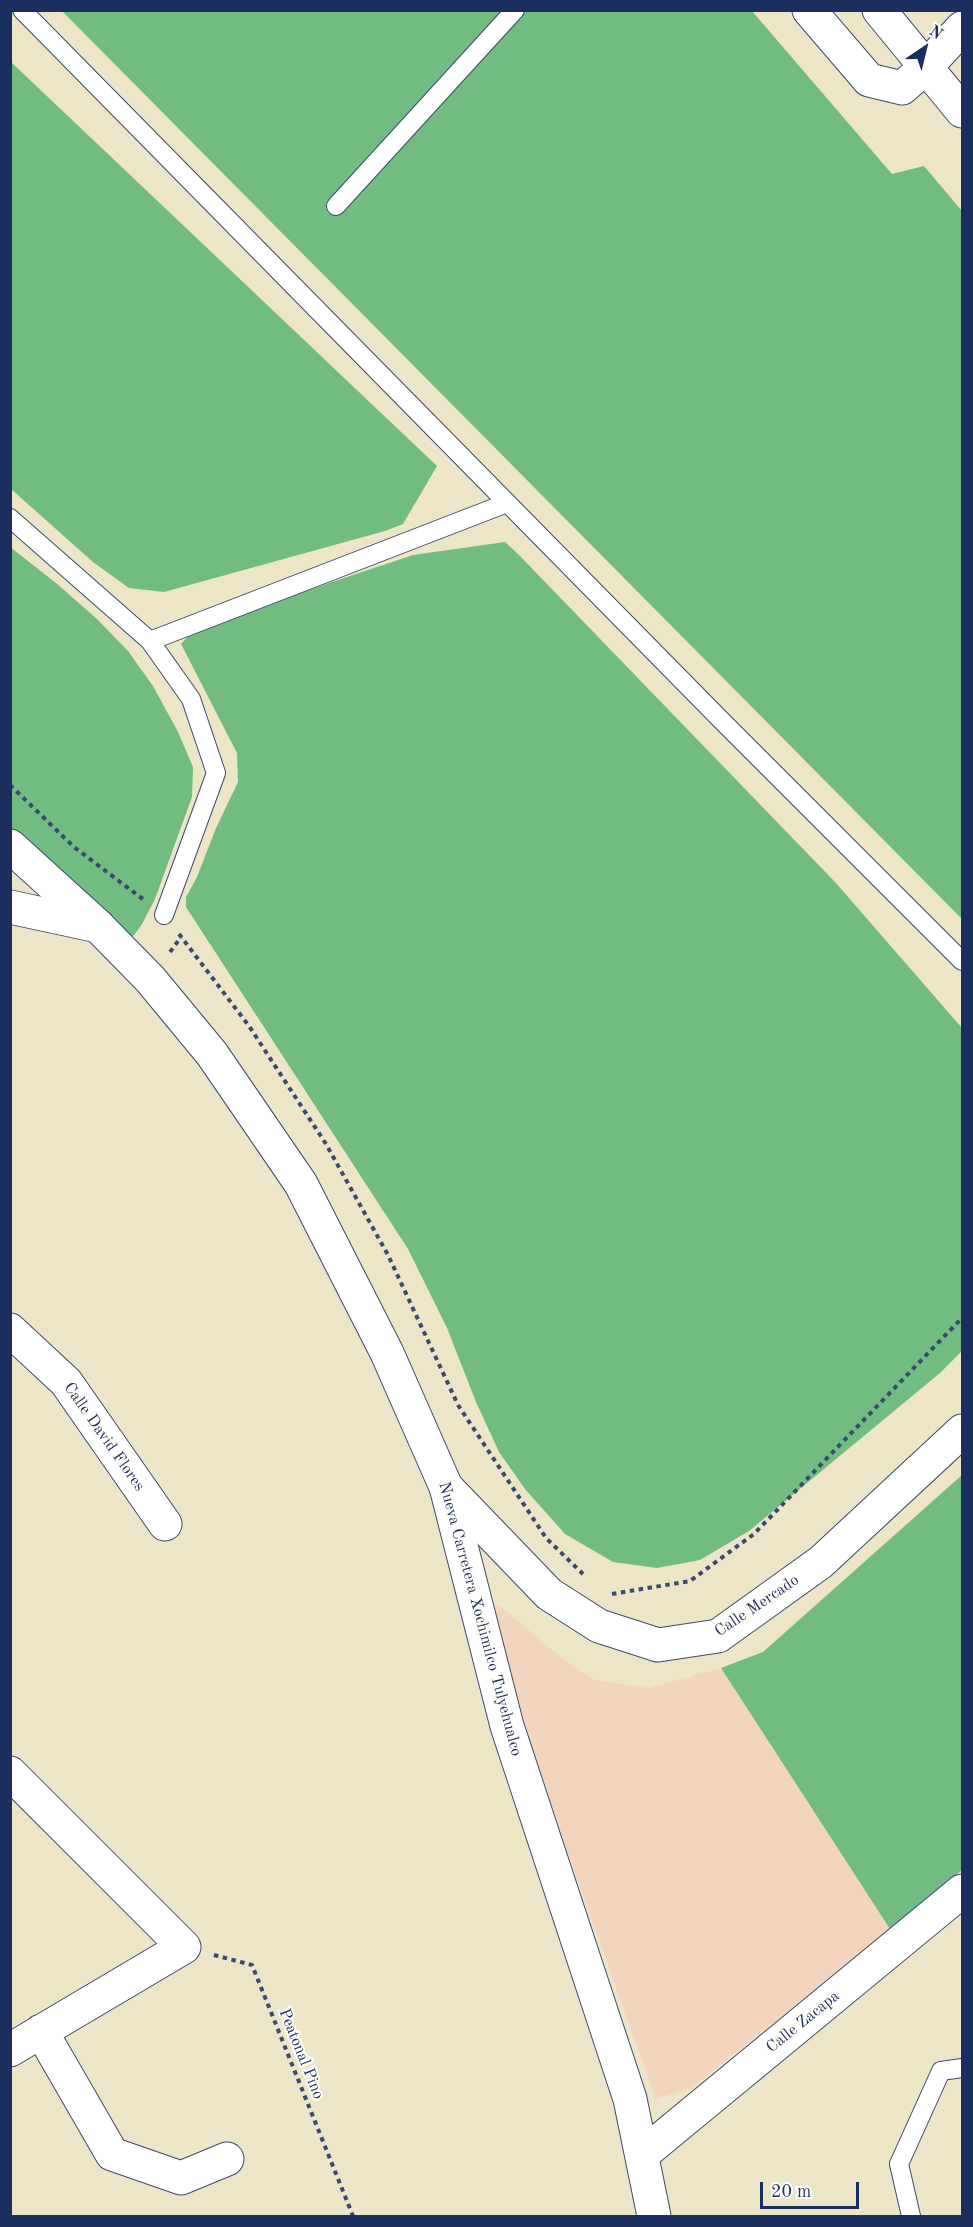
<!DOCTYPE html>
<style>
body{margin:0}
#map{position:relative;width:973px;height:2227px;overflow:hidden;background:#ede5c8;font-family:"Old Standard TT",serif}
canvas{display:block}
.frame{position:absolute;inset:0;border:12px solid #1b2f5e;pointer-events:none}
.north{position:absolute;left:895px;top:18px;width:60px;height:60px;-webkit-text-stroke:4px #fdfcf7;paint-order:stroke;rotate:35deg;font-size:16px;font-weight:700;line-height:24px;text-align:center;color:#1b2f5e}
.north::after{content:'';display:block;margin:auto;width:21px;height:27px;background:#1b2f5e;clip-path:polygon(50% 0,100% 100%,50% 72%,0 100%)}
.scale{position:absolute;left:760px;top:2182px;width:99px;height:27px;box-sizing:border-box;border:3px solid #1b2f5e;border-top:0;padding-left:8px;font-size:18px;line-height:21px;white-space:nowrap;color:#1b2f5e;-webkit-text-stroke:4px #fdfcf7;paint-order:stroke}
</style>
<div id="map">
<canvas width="973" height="2227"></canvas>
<div class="frame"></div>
<div class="north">N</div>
<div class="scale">20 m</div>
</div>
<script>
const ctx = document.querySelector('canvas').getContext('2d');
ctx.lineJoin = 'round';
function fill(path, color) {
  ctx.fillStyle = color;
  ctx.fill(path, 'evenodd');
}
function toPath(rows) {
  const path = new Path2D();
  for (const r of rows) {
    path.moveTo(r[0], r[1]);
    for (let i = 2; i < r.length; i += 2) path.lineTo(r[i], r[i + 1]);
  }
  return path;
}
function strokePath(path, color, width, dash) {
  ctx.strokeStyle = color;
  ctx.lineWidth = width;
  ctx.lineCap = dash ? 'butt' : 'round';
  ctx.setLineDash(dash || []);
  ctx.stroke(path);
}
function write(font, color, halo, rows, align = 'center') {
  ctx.font = font + ' "Old Standard TT",serif';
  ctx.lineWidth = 4.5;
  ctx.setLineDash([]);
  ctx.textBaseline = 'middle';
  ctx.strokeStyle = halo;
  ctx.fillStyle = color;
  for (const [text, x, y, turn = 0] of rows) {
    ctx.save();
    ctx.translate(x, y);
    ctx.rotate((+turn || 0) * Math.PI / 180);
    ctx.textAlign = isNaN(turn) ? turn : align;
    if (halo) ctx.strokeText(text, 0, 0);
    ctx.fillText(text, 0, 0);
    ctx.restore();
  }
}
const built = toPath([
 [499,1605,563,1659,595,1680,649,1688,721,1668,890,1929,691,2088,656,2099,526,1736,488,1610]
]);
const forest = toPath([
 [62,11,752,11,892,174,924,166,962,211,962,919],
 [11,62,437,466,403,524,385,531,164,592,129,588,93,562,11,489],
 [505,542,518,554,835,882,962,1028,962,1351,940,1373,749,1531,700,1560,657,1568,613,1562,565,1534,525,1489,499,1452,476,1402,447,1328,408,1249,186,907,186,897,197,877,216,828,238,782,237,753,181,644,197,627,413,555],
 [10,547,56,583,97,619,128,651,153,686,178,732,193,767,192,797,155,899,142,924,132,938,11,833],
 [962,1475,962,1870,890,1929,721,1668,763,1652]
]);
const path = toPath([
 [10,785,74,847,144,900],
 [179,934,249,1026,326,1144,388,1255,458,1405,546,1538,583,1574],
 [170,952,181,937],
 [612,1594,690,1581,754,1534,962,1318],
 [214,1955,252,1965,353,2216]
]);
const service = toPath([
 [22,10,723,722,962,961],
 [336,206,515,10],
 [10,518,150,641,191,699,216,773,164,915],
 [150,641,507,503],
 [911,2216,899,2164,941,2071,962,2068]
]);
const minor = toPath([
 [925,68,962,28],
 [10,907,98,926],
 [10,1330,66,1382,165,1524],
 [446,1487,549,1594,599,1626,658,1645,718,1636,821,1562,962,1431],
 [10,1773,184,1947,10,2050],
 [41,2031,112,2154,181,2178,227,2159],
 [643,2154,962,1891]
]);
const secondary = toPath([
 [809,10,869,80,902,88,925,68],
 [879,10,962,111],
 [10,846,98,926,150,979,212,1054,301,1184,387,1353,446,1487,507,1726,630,2099,654,2216]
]);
const streetNames = [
 ["Calle David Flores",104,1437,55],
 ["Calle Mercado",757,1606,-34],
 ["Nueva Carretera Xochimilco Tulyehualco",480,1619,75],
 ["Calle Zacapa",803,2022,-39],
 ["Peatonal Pino",301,2054,68]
];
fill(built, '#f3d4bf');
fill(forest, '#72bc82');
strokePath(service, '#3a4a6e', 20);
strokePath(minor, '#3a4a6e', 35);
strokePath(secondary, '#3a4a6e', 35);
strokePath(path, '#3a4a6e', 4, [4.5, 4.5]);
strokePath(service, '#fff', 18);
strokePath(minor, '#fff', 33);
strokePath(secondary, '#fff', 33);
write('16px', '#1b2f5e', '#fdfcf7', streetNames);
</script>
